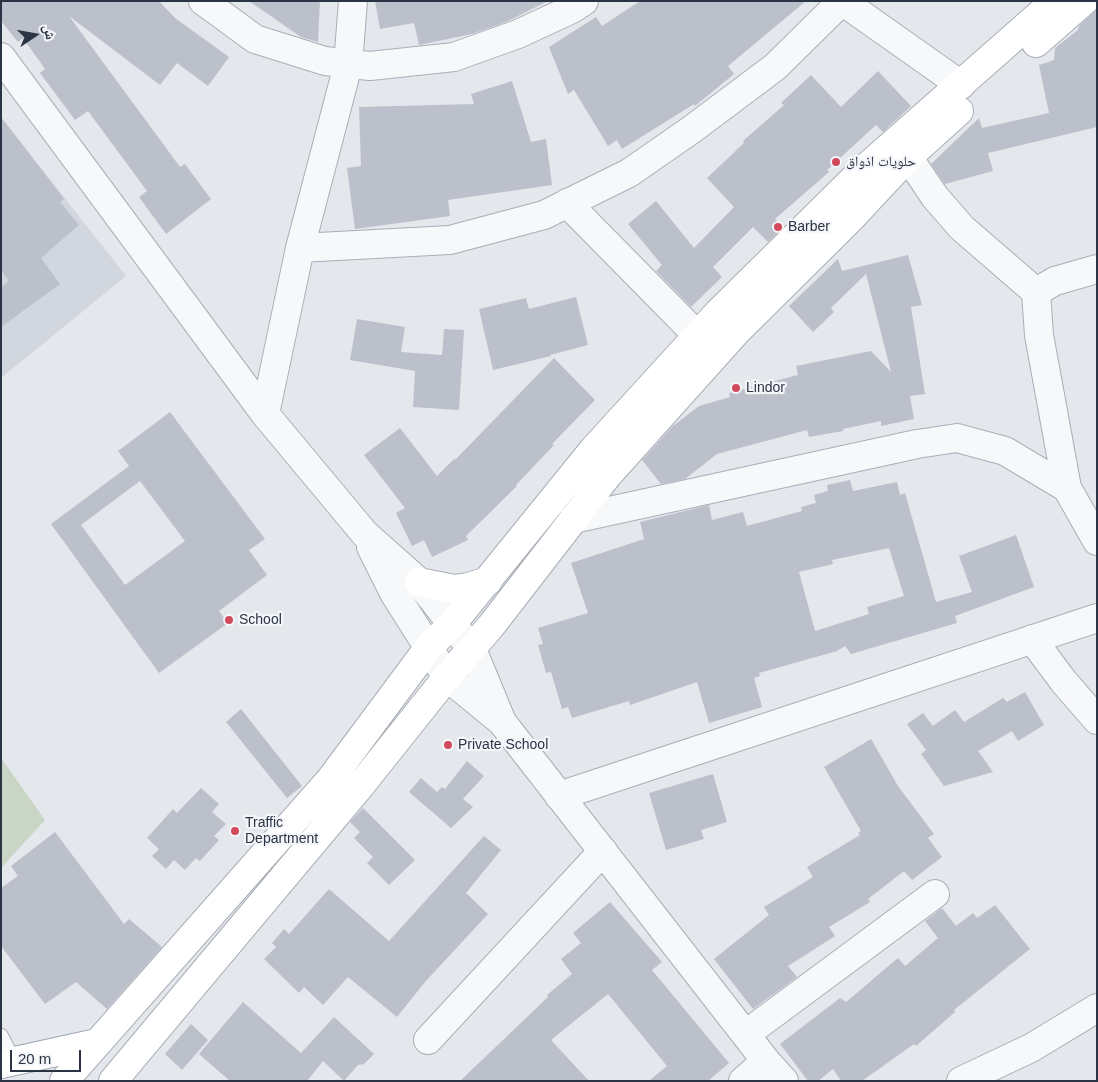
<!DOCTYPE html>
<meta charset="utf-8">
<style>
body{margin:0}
#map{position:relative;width:1098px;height:1082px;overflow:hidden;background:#e4e7ec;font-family:Helvetica,"Noto Naskh Arabic",sans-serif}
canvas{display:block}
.frame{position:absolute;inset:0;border:2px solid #2b3445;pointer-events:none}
.north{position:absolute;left:10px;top:10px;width:50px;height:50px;-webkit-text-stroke:4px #f4f6f9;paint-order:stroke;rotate:78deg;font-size:14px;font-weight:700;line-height:20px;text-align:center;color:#2b3445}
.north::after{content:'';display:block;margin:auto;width:18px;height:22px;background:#2b3445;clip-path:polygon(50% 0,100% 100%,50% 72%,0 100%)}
.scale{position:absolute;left:10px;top:1050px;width:71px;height:22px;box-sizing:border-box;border:2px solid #2b3445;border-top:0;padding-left:6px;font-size:15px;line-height:18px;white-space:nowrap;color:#2b3445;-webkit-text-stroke:4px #f4f6f9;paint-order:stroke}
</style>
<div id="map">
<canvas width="1098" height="1082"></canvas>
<div class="frame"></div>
<div class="north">ش</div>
<div class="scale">20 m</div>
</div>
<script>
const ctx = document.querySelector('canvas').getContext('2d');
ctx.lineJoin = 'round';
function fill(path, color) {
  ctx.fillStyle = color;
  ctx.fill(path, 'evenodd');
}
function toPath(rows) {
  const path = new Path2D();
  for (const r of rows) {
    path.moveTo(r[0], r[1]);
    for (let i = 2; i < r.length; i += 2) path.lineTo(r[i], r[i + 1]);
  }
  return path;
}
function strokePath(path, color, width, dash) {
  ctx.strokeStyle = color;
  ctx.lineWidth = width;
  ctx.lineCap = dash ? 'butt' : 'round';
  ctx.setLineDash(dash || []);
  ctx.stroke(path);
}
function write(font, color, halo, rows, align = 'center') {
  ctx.font = font + ' Helvetica,"Noto Naskh Arabic",sans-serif';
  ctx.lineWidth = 4.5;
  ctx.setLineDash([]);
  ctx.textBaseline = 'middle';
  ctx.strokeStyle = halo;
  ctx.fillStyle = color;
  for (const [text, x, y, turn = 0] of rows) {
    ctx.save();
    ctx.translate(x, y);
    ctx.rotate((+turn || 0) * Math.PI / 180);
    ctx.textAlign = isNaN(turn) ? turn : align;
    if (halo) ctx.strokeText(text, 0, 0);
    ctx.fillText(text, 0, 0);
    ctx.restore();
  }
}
const built = toPath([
 [1,121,9,127,126,276,1,378]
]);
const green = toPath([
 [1,758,45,820,1,868]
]);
const building = toPath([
 [1,1,159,1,175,18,229,57,208,86,177,63,160,85,69,16,180,167,185,164,211,199,166,234,139,197,147,191,88,111,75,120,40,73,45,69,23,38,18,42,1,21],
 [249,1,320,1,318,42,301,37],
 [375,1,548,1,506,22,472,34,419,45,414,23,380,29],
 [640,1,806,1,728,66,734,74,695,106,694,104,622,149,617,140,608,146,574,90,568,94,549,47,596,17,602,26],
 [1097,9,1097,127,988,153,993,171,945,184,931,164,979,118,982,128,1049,113,1039,65,1054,60,1055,48,1078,30,1079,26],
 [878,71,911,106,883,132,876,125,827,170,829,172,775,219,783,227,768,242,753,227,713,267,722,277,691,307,656,271,662,265,628,224,656,201,694,248,734,207,707,178,744,143,743,141,784,105,781,103,811,75,841,107],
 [512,81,531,142,546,139,552,185,448,200,450,216,355,229,347,168,361,166,359,107,474,104,471,94],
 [1,117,64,199,60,202,79,225,41,258,60,284,1,327,1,287,9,281,1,270],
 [908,255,922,305,911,307,925,394,910,396,914,419,881,426,881,421,843,429,843,431,809,437,807,430,717,454,685,479,661,484,642,460,673,426,699,406,730,397,729,393,798,375,796,366,871,351,891,372,866,274,831,308,834,312,813,332,789,306,838,259,842,271],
 [576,297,588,345,550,355,551,356,493,370,479,309,526,298,529,309],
 [357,319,405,327,401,352,442,355,444,329,464,330,459,410,413,407,415,371,350,360],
 [554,358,595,400,552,444,554,445,516,485,517,486,466,536,468,540,432,557,424,540,412,546,396,513,405,508,364,455,400,428,437,476,455,458,455,460],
 [170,412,265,539,249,550,267,575,219,611,228,623,159,673,51,524,129,466,118,451],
 [140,481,185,541,125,585,81,525],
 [850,480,853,491,897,482,900,495,905,493,936,602,972,592,959,556,1016,535,1034,587,955,616,957,623,851,654,845,646,837,651,759,673,760,676,754,678,762,707,709,723,697,682,630,705,629,701,572,718,568,707,562,709,551,672,546,673,538,645,543,644,538,628,588,613,571,563,644,539,640,522,709,505,712,520,743,512,747,526,802,511,801,507,816,503,814,495,828,491,827,485],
 [889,548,904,596,867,607,869,614,815,631,799,572,833,564,832,560],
 [1025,692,1044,725,1018,741,1012,731,978,751,993,772,944,786,921,754,926,750,907,724,923,713,933,726,955,710,964,722,1003,698,1007,702],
 [241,709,302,786,287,798,226,722],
 [871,739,898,786,934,834,928,838,942,857,912,880,904,871,868,899,870,902,829,927,835,936,788,966,797,977,753,1009,714,959,769,915,764,907,813,877,807,867,860,835,858,833,861,831,824,767],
 [467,761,484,776,463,799,473,807,451,828,409,792,421,778,437,792,442,787,445,789],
 [713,774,727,822,701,830,704,839,666,850,649,793],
 [201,788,219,804,212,812,226,824,214,836,219,840,200,861,196,858,185,870,174,860,166,869,152,856,159,849,147,838,173,809,177,813],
 [363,808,415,860,389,885,367,863,373,857,354,838,360,832,350,822],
 [55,832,124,924,129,919,162,947,107,1009,76,982,45,1004,1,946,1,888,18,876,11,866],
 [484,836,501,850,466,893,488,914,425,982,397,1017,348,977,323,1005,304,987,299,993,264,959,276,947,272,943,284,929,289,934,329,889,389,941],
 [610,902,662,962,652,970,729,1063,708,1081,649,1081,667,1066,608,994,551,1040,589,1081,460,1081,548,997,547,995,572,974,561,959,581,943,573,933],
 [995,905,1030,949,954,1010,955,1012,916,1046,914,1044,862,1081,841,1081,833,1069,818,1081,808,1081,780,1044,840,998,846,1002,898,958,905,966,938,938,925,921,942,908,956,926,973,913,977,918],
 [243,1002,301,1053,334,1017,374,1054,364,1064,358,1065,344,1081,323,1061,307,1081,230,1081,199,1054],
 [191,1024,208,1040,182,1070,165,1054]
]);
const lane = toPath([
 [1,1036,14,1061]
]);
const street = toPath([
 [203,1,255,39,325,61,370,66,454,57,518,34,572,9,584,1],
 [1,57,265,414,365,534,419,582,472,649,502,722],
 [908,157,935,197,962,228,1036,292,1039,335,1067,488,1097,541],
 [567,203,697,335],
 [300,248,450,240,544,215,629,173,691,130,775,67,842,1,961,85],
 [1036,292,1055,281,1097,269],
 [265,414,300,248,348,65,353,1],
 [573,519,917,444,957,438,1005,451,1067,488],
 [371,547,394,593,447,677,502,722,766,1061,784,1081],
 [1032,639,1064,682,1097,720],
 [559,796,1097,618],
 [746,1034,935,894],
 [428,1040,603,851],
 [743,1081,766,1061],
 [961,1081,1031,1048,1097,1008]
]);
const secondary = toPath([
 [1036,43,1084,1],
 [419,582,454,589,468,587,488,581],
 [64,1081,330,780,429,647,452,624,593,450,718,313,862,171,1055,1],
 [113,1081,361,785,447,677,491,626,607,476,738,330,852,217,908,157,959,111]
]);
const primary = toPath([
 [1,1064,97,1043]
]);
const markers = [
 [836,162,5,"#d1495b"],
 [778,227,5,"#d1495b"],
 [736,388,5,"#d1495b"],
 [229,620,5,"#d1495b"],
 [448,745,5,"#d1495b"],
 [235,831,5,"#d1495b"]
];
const poiNames = [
 ["حلويات اذواق",846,162],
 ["Barber",788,227],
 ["Lindor",746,388],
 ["School",239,620],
 ["Private School",458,745],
 ["Traffic",245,823],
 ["Department",245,839]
];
fill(built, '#d2d6de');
fill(green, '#c9d6c5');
fill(building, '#bbc0ca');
strokePath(lane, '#a9aeb7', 16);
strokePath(street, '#a9aeb7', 30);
strokePath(secondary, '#a9aeb7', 30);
strokePath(primary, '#a3abb8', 30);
strokePath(lane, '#f7f8fa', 14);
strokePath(street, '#f7f8fa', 28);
strokePath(secondary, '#fff', 28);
strokePath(primary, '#fff', 28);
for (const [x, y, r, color] of markers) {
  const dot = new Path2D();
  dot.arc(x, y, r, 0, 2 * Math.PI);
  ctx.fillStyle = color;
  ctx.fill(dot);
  strokePath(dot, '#f4f6f9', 2);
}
write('14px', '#2b3445', '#f4f6f9', poiNames, 'left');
</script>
